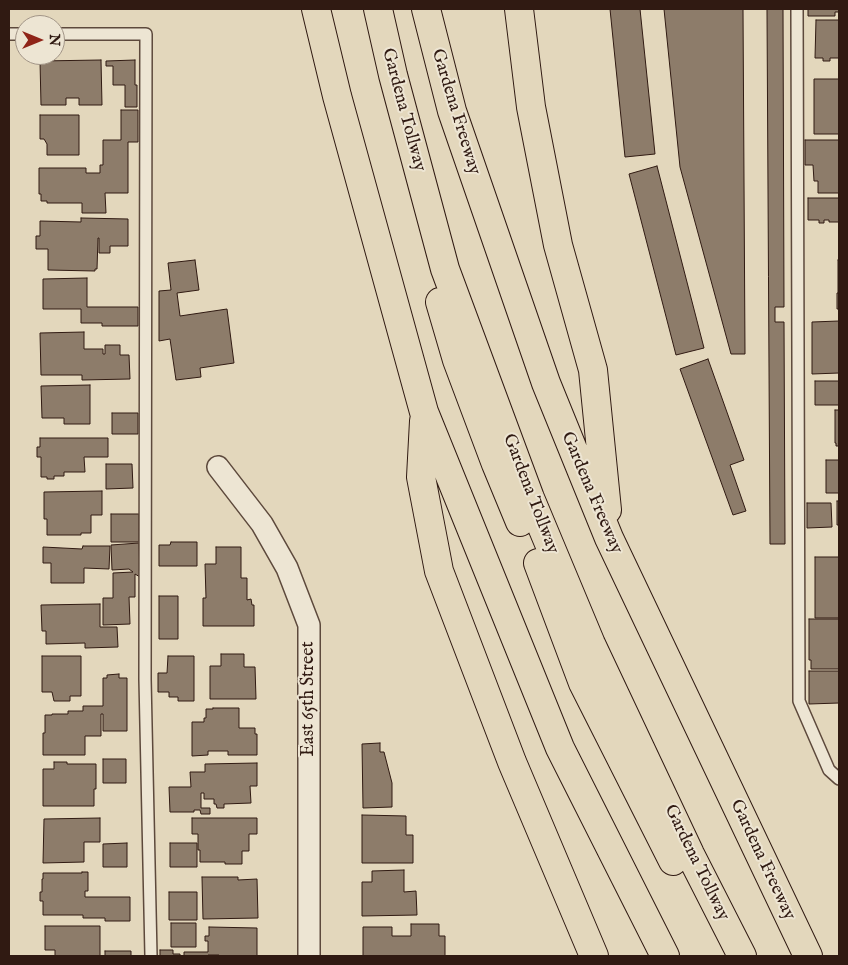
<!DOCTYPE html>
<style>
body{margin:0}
#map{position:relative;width:848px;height:965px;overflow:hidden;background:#e3d7bc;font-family:"IM FELL English",serif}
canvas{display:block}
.frame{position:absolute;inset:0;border:10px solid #301a12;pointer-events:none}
.north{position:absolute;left:15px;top:15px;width:50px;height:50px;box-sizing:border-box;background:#ede5d3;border:1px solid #a19486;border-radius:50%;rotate:90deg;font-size:14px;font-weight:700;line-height:20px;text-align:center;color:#301a12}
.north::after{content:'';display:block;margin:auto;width:18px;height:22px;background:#8f2418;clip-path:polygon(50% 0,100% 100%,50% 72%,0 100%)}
</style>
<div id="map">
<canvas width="848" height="965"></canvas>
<div class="frame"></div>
<div class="north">N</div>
</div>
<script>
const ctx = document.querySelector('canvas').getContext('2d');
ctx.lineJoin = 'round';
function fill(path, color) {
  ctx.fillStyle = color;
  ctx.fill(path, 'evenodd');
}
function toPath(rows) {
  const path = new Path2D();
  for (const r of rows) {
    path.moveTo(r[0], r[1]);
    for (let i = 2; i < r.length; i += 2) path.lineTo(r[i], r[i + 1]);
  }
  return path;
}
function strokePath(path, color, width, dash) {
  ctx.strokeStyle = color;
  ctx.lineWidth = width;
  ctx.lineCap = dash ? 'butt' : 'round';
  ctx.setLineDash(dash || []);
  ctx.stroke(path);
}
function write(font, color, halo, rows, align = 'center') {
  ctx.font = font + ' "IM FELL English",serif';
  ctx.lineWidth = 4;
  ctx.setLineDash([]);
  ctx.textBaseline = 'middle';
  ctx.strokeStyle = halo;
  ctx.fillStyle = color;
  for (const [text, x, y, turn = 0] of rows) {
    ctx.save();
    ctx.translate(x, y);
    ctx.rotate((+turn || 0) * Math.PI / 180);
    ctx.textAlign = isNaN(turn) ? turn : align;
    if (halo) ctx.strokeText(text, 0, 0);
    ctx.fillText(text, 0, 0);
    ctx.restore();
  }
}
const building = toPath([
 [610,9,640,9,655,154,625,157,610,9],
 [664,9,743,9,745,354,731,354,680,167,664,9],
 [767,9,783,9,784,307,775,307,775,322,784,322,785,544,770,544,767,9],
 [808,9,839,9,839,12,835,12,835,16,808,16,808,9],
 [816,20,839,20,839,58,830,58,830,61,823,61,823,58,815,58,816,20],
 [101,60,102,105,79,105,79,98,66,98,66,105,41,105,40,61,101,60],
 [135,60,135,85,137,85,137,107,125,107,125,85,113,85,113,66,106,66,106,61,135,60],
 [839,77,839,134,814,134,814,79,839,79,839,77],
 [121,110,138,110,138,142,128,142,128,193,105,193,106,213,82,213,82,203,47,203,47,201,41,201,41,194,39,194,39,168,86,168,86,173,100,173,100,165,103,165,103,140,121,140,121,110],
 [40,115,79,115,79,155,47,155,47,144,44,139,40,139,40,115],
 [805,140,839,140,839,193,818,193,818,181,814,181,813,165,805,165,805,140],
 [657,166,704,348,676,355,629,174,657,166],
 [808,198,839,198,839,222,829,222,829,220,824,220,824,223,819,223,819,220,808,220,808,198],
 [81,218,128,219,128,246,110,246,110,253,99,253,99,238,98,238,97,269,95,269,95,271,48,270,48,249,36,249,36,236,40,236,40,221,81,222,81,218],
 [195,260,199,290,177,293,180,316,227,309,234,363,200,368,201,377,176,380,170,339,159,341,159,291,171,290,168,263,195,260],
 [838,260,839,260,839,309,837,309,837,293,838,293,838,260],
 [87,278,87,307,138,307,138,326,102,326,102,323,81,323,81,309,43,309,43,279,87,278],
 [839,321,839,373,812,374,812,322,839,321],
 [84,332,84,349,103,349,103,354,105,354,105,345,120,345,120,355,129,355,130,379,82,380,82,375,41,375,40,333,84,332],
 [708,359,744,460,730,465,746,511,733,515,680,369,708,359],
 [815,381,839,381,839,405,815,405,815,381],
 [90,385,90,424,64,424,64,418,42,418,41,386,90,385],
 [835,410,839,410,839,446,836,446,836,443,835,443,835,410],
 [112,413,138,413,138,434,112,434,112,413],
 [40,438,108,438,108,457,84,457,85,472,64,472,64,476,54,476,54,479,47,479,47,477,41,477,41,457,37,457,37,447,40,447,40,438],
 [826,460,839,460,839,493,826,493,826,460],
 [106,464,132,464,133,488,106,489,106,464],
 [102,491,102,515,91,515,91,533,81,533,81,535,47,535,47,519,44,519,44,492,102,491],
 [837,501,839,501,839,525,837,525,837,501],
 [807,503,831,503,832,527,807,528,807,503],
 [111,514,139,514,139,542,111,542,111,514],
 [171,542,197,542,197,566,159,566,159,545,170,545,171,542],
 [139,543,140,577,135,574,135,597,129,597,130,624,103,625,103,598,113,598,113,573,133,572,129,569,112,570,111,545,139,543],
 [83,546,110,546,109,569,84,568,84,583,51,583,51,563,43,563,43,547,82,549,83,546],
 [216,547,241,547,241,578,247,578,247,600,251,599,252,605,254,605,254,626,203,626,203,598,206,598,205,564,216,564,216,547],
 [815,557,839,557,839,618,815,618,815,557],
 [159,596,178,596,178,639,159,639,159,596],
 [100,604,100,627,117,627,118,647,85,648,85,643,46,644,46,631,42,631,41,605,100,604],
 [809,619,839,619,839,669,811,669,811,660,809,660,809,619],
 [221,654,244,654,244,667,255,667,256,699,210,699,210,666,221,666,221,654],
 [42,656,81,656,81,696,70,696,70,701,54,701,52,692,42,692,42,656],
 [168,656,194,656,194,701,178,701,178,697,169,697,169,692,158,692,158,673,167,673,168,656],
 [809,671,839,671,839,703,809,704,809,671],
 [119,674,119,678,127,678,127,731,103,731,103,714,101,714,101,736,85,736,85,755,43,755,43,733,45,733,45,715,52,715,52,714,68,714,68,711,83,711,83,706,103,706,103,678,107,678,107,675,119,674],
 [213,708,239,708,239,728,255,728,255,734,257,734,257,755,228,755,228,751,208,751,208,755,192,756,192,722,204,722,204,718,206,718,206,709,213,709,213,708],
 [380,743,380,752,384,752,392,783,392,807,363,808,362,744,380,743],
 [103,759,126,759,126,783,103,783,103,759],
 [54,762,67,762,67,764,96,764,96,789,94,789,94,806,43,806,43,769,54,769,54,762],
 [257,763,257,786,250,786,251,803,224,804,224,808,217,808,216,804,214,804,214,799,204,799,204,793,201,793,201,808,210,808,210,814,201,814,200,810,194,810,194,812,170,812,169,787,191,787,190,772,205,772,205,764,257,763],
 [362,815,406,816,406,835,413,835,413,863,362,863,362,815],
 [100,818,100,842,84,842,84,862,43,863,44,819,100,818],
 [192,818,257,818,257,834,249,834,249,851,242,851,242,864,225,864,225,862,200,862,200,850,198,850,198,834,192,834,192,818],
 [127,843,127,867,103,867,103,844,127,843],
 [170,843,197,843,197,867,170,867,170,843],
 [404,870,404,892,416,891,417,915,362,916,362,882,372,882,372,871,404,870],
 [82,872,88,872,88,891,85,891,85,897,130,897,130,921,105,921,105,918,83,918,83,915,43,915,43,901,40,901,40,892,42,892,42,879,43,879,43,873,82,873,82,872],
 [202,877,238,877,238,880,257,879,258,918,203,919,202,877],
 [169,892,197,892,197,920,169,920,169,892],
 [171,923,196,923,196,947,171,947,171,923],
 [411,924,439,924,439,936,445,936,445,956,363,956,363,927,392,927,392,936,411,936,411,924],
 [45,926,100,926,100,956,55,956,55,950,45,950,45,926],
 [209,927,257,928,257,956,219,956,219,955,208,955,208,956,184,956,184,952,208,952,208,941,205,941,205,936,209,936,209,927],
 [160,950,173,950,173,954,180,954,180,956,160,956,160,950],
 [105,951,131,951,131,956,105,956,105,951]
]);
const service = toPath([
 [797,9,799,701,829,770,839,779],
 [9,34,25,34],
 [55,34,146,34,145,679,151,956]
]);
const minor = toPath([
 [218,467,262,524,287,568,309,625,309,956]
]);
const motorway = toPath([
 [316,9,337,96,424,412,560,748,665,956],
 [378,9,393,75,445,269,530,498,591,644,690,854,742,956],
 [426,9,452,111,546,383,609,538,808,956],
 [519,9,531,107,558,245,593,370,607,510],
 [440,302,457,360,496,464,520,522],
 [424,421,421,477,439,571,512,762,594,956],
 [538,563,583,683,673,861]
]);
const streetNames = [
 ["Gardena Tollway",403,110,75],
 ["Gardena Freeway",455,112,73],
 ["Gardena Freeway",591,493,67],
 ["Gardena Tollway",530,494,69],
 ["East 65th Street",309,699,-90],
 ["Gardena Freeway",762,860,65],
 ["Gardena Tollway",696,863,64]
];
fill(building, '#8d7c6a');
strokePath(building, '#301a12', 1);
strokePath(service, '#5d493c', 14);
strokePath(minor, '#5d493c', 24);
strokePath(motorway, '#301a12', 30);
strokePath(service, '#ede5d3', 11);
strokePath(minor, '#ede5d3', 21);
strokePath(motorway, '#e3d7bc', 28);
write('18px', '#301a12', '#ede5d3', streetNames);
</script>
